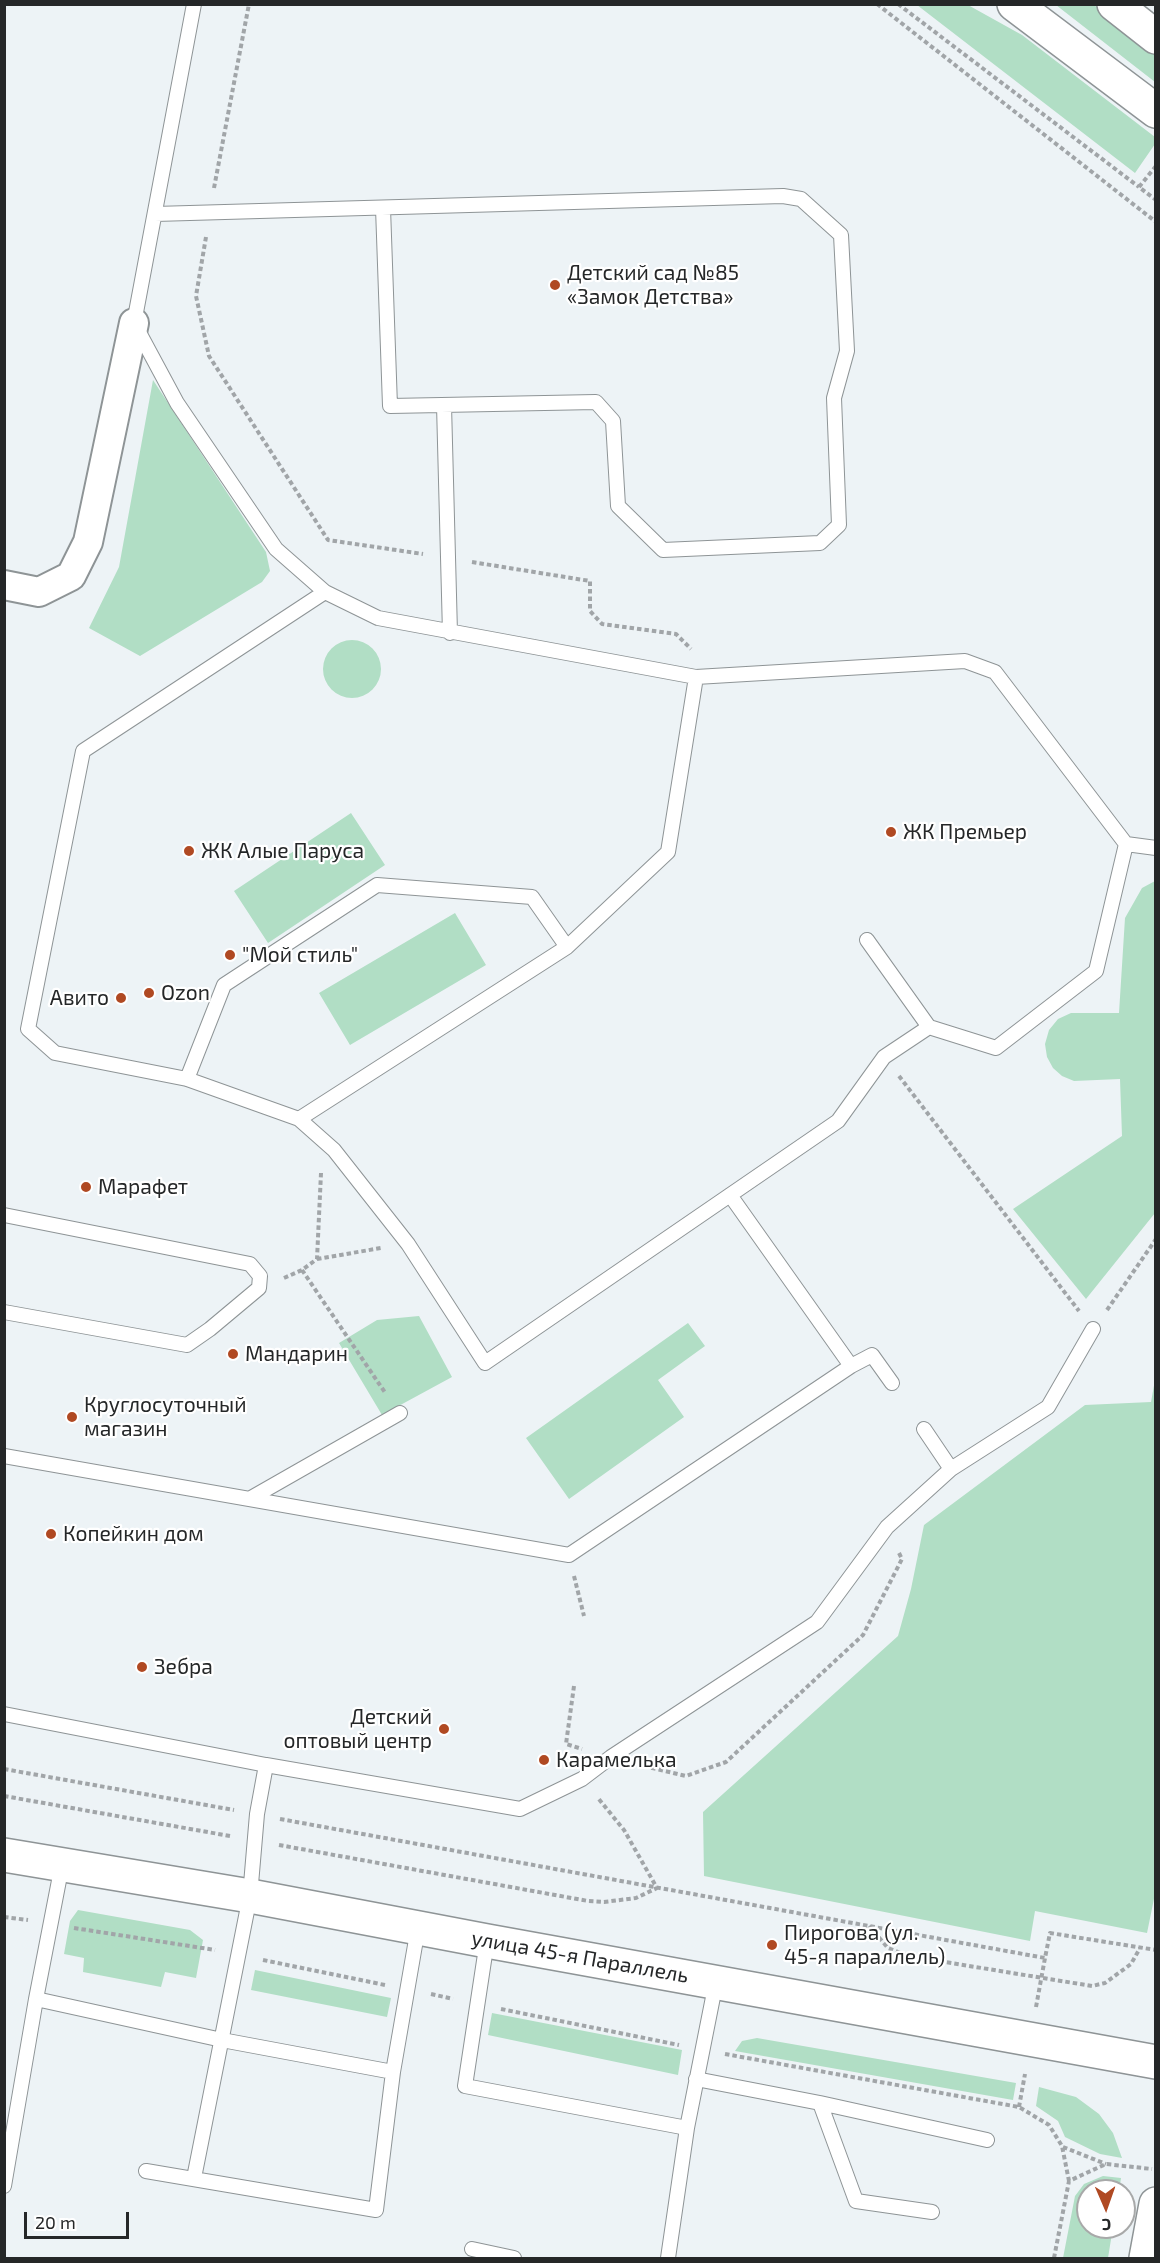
<!DOCTYPE html>
<meta charset="utf-8">
<style>
body{margin:0}
#map{position:relative;width:1160px;height:2263px;overflow:hidden;background:#edf3f6;font-family:"Exo 2",sans-serif}
canvas{display:block}
.frame{position:absolute;inset:0;border:6px solid #252728;pointer-events:none}
.north{position:absolute;left:1076px;top:2179px;width:60px;height:60px;box-sizing:border-box;background:#fff;border:2px solid #a8a9a9;border-radius:50%;rotate:178deg;font-size:16px;font-weight:700;line-height:24px;text-align:center;color:#252728}
.north::after{content:'';display:block;margin:auto;width:21px;height:27px;background:#b04922;clip-path:polygon(50% 0,100% 100%,50% 72%,0 100%)}
.scale{position:absolute;left:24px;top:2212px;width:105px;height:27px;box-sizing:border-box;border:3px solid #252728;border-top:0;padding-left:8px;font-size:18px;line-height:21px;white-space:nowrap;color:#252728;-webkit-text-stroke:4px #fff;paint-order:stroke}
</style>
<div id="map">
<canvas width="1160" height="2263"></canvas>
<div class="frame"></div>
<div class="north">С</div>
<div class="scale">20 m</div>
</div>
<script>
const ctx = document.querySelector('canvas').getContext('2d');
ctx.lineJoin = 'round';
function fill(path, color) {
  ctx.fillStyle = color;
  ctx.fill(path, 'evenodd');
}
function toPath(rows) {
  const path = new Path2D();
  for (const r of rows) {
    if (r.length === 3) {
      path.moveTo(r[0] + r[2], r[1]);
      path.arc(r[0], r[1], r[2], 0, 2 * Math.PI);
      continue;
    }
    path.moveTo(r[0], r[1]);
    for (let i = 2; i < r.length; i += 2) path.lineTo(r[i], r[i + 1]);
  }
  return path;
}
function strokePath(path, color, width, dash) {
  ctx.strokeStyle = color;
  ctx.lineWidth = width;
  ctx.lineCap = dash ? 'butt' : 'round';
  ctx.setLineDash(dash || []);
  ctx.stroke(path);
}
function write(font, color, halo, rows, align = 'center') {
  ctx.font = font + ' "Exo 2",sans-serif';
  ctx.lineWidth = 4.5;
  ctx.setLineDash([]);
  ctx.textBaseline = 'middle';
  ctx.strokeStyle = halo;
  ctx.fillStyle = color;
  for (const [text, x, y, turn = 0] of rows) {
    ctx.save();
    ctx.translate(x, y);
    ctx.rotate((+turn || 0) * Math.PI / 180);
    ctx.textAlign = isNaN(turn) ? turn : align;
    if (halo) ctx.strokeText(text, 0, 0);
    ctx.fillText(text, 0, 0);
    ctx.restore();
  }
}
const green = toPath([
 [917,5,968,5,1022,35,1155,137,1155,144,1135,173],
 [1056,5,1094,5,1155,52,1155,82],
 [153,380,266,552,270,571,262,582,140,656,89,628,119,567],
 [352,669,29],
 [351,813,385,865,268,943,234,891],
 [1155,881,1155,1213,1086,1299,1013,1209,1122,1136,1120,1079,1074,1081,1062,1076,1053,1068,1047,1057,1045,1044,1049,1030,1058,1019,1071,1013,1119,1013,1125,918,1142,888],
 [455,913,486,965,350,1045,319,993],
 [419,1316,452,1377,382,1415,339,1343,377,1320],
 [688,1323,705,1346,658,1380,684,1417,569,1499,526,1438],
 [1155,1380,1156,1889,1147,1933,1035,1911,1030,1941,704,1876,703,1812,898,1636,911,1589,924,1525,1085,1405,1151,1402],
 [78,1910,190,1930,203,1940,196,1978,165,1972,161,1987,83,1972,84,1958,64,1954,70,1921],
 [255,1970,391,1998,387,2017,251,1990],
 [492,2013,682,2050,678,2075,488,2035],
 [757,2038,1016,2083,1013,2100,735,2051,742,2041],
 [1039,2087,1076,2097,1099,2114,1113,2133,1122,2158,1100,2154,1065,2137,1058,2121,1036,2106],
 [1103,2176,1121,2178,1119,2191,1088,2191,1088,2227,1113,2227,1108,2258,1063,2258,1075,2196,1084,2184]
]);
const path = toPath([
 [877,4,1156,222],
 [898,4,1139,187],
 [1156,166,1139,187,1156,200],
 [214,188,249,4],
 [206,237,196,296,209,356,328,540,423,554],
 [472,562,590,581,590,611,602,624,676,634,691,649],
 [899,1076,1079,1311],
 [317,1259,381,1248],
 [302,1270,386,1394],
 [284,1278,302,1270,317,1259,321,1173],
 [1107,1310,1156,1239],
 [574,1576,584,1616],
 [574,1686,566,1744,582,1749],
 [644,1766,686,1776,726,1762,863,1635,902,1559,899,1553],
 [4,1769,234,1810],
 [4,1796,230,1836],
 [280,1819,1045,1958,1050,1933,1156,1950],
 [279,1845,588,1901,604,1902,636,1898,657,1888,624,1830,598,1798],
 [4,1917,28,1920],
 [869,1926,888,1948,908,1956,1092,1986,1105,1983,1131,1964,1140,1948],
 [74,1928,215,1950],
 [263,1960,385,1985],
 [431,1994,453,1999],
 [1036,2007,1045,1958],
 [501,2009,679,2045],
 [725,2054,1019,2107,1049,2125,1062,2146,1069,2181],
 [1019,2107,1025,2074],
 [1063,2147,1106,2164],
 [1054,2258,1069,2181,1106,2164,1152,2169]
]);
const service = toPath([
 [194,4,134,323,177,403,276,549,325,592,378,618,696,677,965,661,995,672,1126,844,1156,848],
 [155,214,783,196,801,199,841,235,847,351,834,398,839,525,820,543,663,550,618,506,613,421,596,402,390,406,383,208],
 [444,405,450,633],
 [325,592,83,751,28,1029,55,1053,187,1079,299,1119,567,947,668,852,696,677],
 [867,940,929,1027],
 [187,1079,224,985,377,885,532,897,567,947],
 [299,1119,334,1150,408,1244,485,1363,838,1121,884,1057,929,1027,996,1048,1096,971,1126,844],
 [4,1215,250,1264,260,1276,259,1288,210,1329,187,1345,4,1312],
 [851,1366,872,1355,892,1383],
 [4,1456,569,1555,851,1366,730,1195],
 [951,1469,1048,1407,1093,1329],
 [251,1498,400,1413],
 [4,1714,266,1765],
 [487,1941,465,2086,687,2128],
 [36,1999,62,1865],
 [696,2079,820,2103,987,2140],
 [820,2103,856,2201,932,2212],
 [146,2171,376,2210,393,2072,418,1928],
 [194,2178,250,1896,257,1814,266,1765,520,1809,582,1779,611,1757,817,1622,887,1527,951,1469,924,1429],
 [4,2186,36,1999,222,2040,393,2072],
 [472,2249,514,2258],
 [668,2258,687,2128,716,1982]
]);
const minor = toPath([
 [4,585,39,592,71,576,88,542,134,323]
]);
const secondary = toPath([
 [1014,4,1156,111],
 [1114,4,1156,37],
 [4,1855,250,1896,487,1941,1156,2062],
 [1146,2258,1156,2204]
]);
const markers = [
 [555,285,6,"#b04922"],
 [891,832,6,"#b04922"],
 [189,851,6,"#b04922"],
 [230,955,6,"#b04922"],
 [149,993,6,"#b04922"],
 [121,998,6,"#b04922"],
 [86,1187,6,"#b04922"],
 [233,1354,6,"#b04922"],
 [72,1417,6,"#b04922"],
 [51,1534,6,"#b04922"],
 [142,1667,6,"#b04922"],
 [444,1729,6,"#b04922"],
 [544,1760,6,"#b04922"],
 [772,1945,6,"#b04922"]
];
const poiNames = [
 ["Детский сад №85",567,273],
 ["«Замок Детства»",567,297],
 ["ЖК Премьер",903,832],
 ["ЖК Алые Паруса",201,851],
 ["\"Мой стиль\"",242,955],
 ["Ozon",161,993],
 ["Авито",109,998,"right"],
 ["Марафет",98,1187],
 ["Мандарин",245,1354],
 ["Круглосуточный",84,1405],
 ["магазин",84,1429],
 ["Копейкин дом",63,1534],
 ["Зебра",154,1667],
 ["Детский",432,1717,"right"],
 ["оптовый центр",432,1741,"right"],
 ["Карамелька",556,1760],
 ["Пирогова (ул.",784,1933],
 ["45-я параллель)",784,1957]
];
const streetNames = [
 ["улица 45-я Параллель",580,1957,10]
];
fill(green, '#b1dec5');
strokePath(service, '#8e9496', 16);
strokePath(minor, '#8e9496', 32);
strokePath(secondary, '#8e9496', 36);
strokePath(path, '#a1a5a8', 4, [4.5, 3]);
strokePath(service, '#fff', 14);
strokePath(minor, '#fff', 28);
strokePath(secondary, '#fff', 33);
for (const [x, y, r, color] of markers) {
  const dot = new Path2D();
  dot.arc(x, y, r, 0, 2 * Math.PI);
  ctx.fillStyle = color;
  ctx.fill(dot);
  strokePath(dot, '#fff', 2);
}
write('21px', '#252728', '#fff', poiNames, 'left');
write('21px', '#252728', '#fff', streetNames);
</script>
